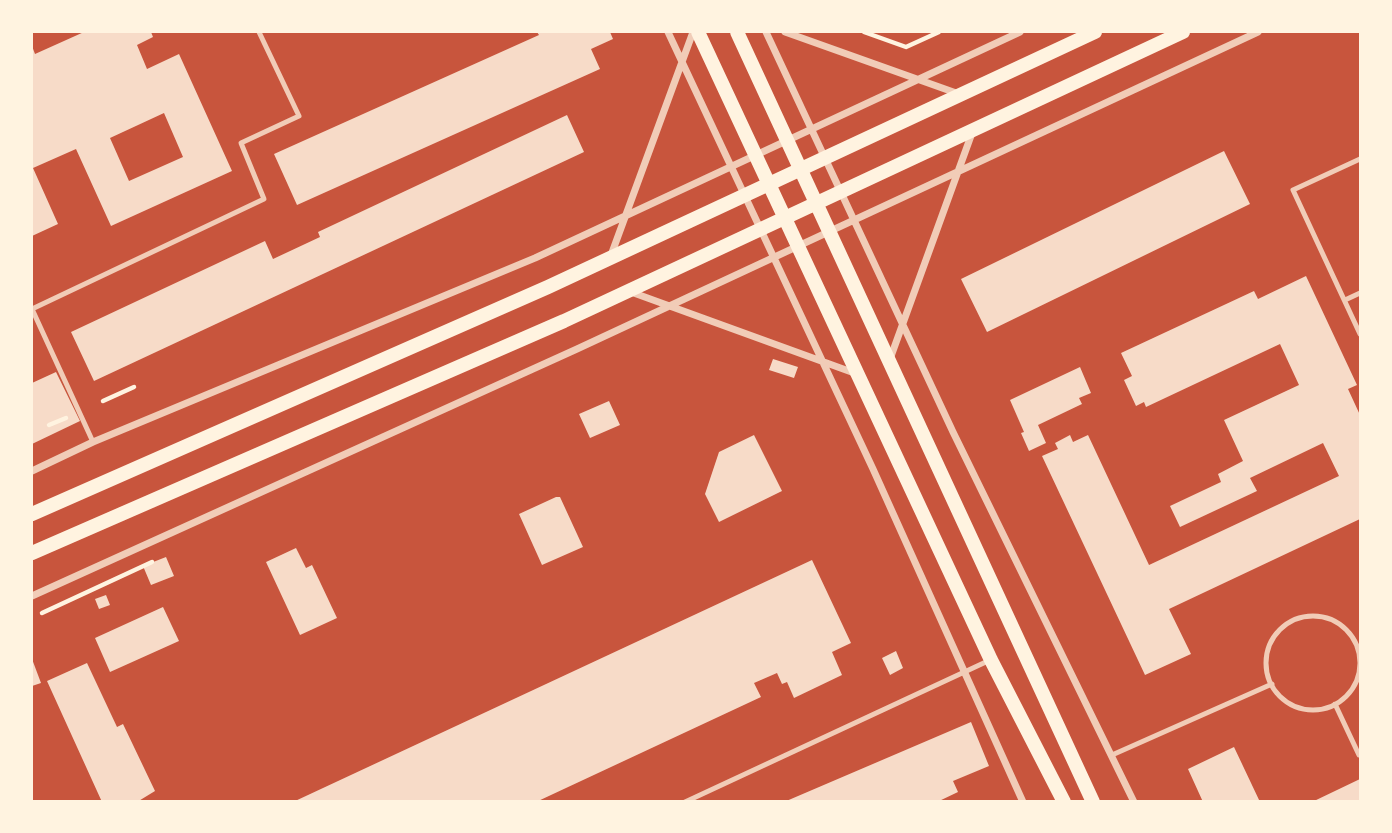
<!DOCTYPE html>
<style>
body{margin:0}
#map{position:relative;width:1392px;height:833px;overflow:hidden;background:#c8553d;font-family:Georgia,serif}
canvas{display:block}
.frame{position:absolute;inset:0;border:33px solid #fff3e0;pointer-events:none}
</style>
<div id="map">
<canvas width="1392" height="833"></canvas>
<div class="frame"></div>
</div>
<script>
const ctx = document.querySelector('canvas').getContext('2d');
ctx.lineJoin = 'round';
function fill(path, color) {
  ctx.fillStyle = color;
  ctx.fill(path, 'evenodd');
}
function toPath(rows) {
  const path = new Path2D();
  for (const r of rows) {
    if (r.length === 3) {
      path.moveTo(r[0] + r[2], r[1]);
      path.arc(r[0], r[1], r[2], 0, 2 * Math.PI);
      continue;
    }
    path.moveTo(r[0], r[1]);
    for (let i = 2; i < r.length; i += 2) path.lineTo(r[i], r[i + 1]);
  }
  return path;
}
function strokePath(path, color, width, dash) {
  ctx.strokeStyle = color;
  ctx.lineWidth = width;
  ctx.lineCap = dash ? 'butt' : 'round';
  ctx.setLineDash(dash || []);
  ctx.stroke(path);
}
const building = toPath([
 [84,32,151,32,153,37,137,45,147,69,179,54,232,171,111,226,76,149,33,168,58,224,32,236,32,46,35,54],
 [164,113,183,157,129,181,110,138],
 [537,32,610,32,613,39,591,49,600,69,297,205,274,154,539,35],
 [567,115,584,152,94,381,71,332,265,241,273,259,320,237,318,232],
 [1224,151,1250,204,987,332,961,279],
 [1306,276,1357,385,1348,389,1360,415,1360,519,1169,609,1191,654,1145,675,1042,456,1058,449,1055,443,1070,435,1073,442,1088,435,1149,565,1339,476,1323,443,1250,478,1257,491,1180,527,1170,506,1221,482,1218,474,1243,461,1224,420,1299,385,1280,344,1146,407,1144,402,1136,406,1124,380,1132,376,1121,353,1254,291,1258,299],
 [773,359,798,367,794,378,769,370],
 [1080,367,1091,393,1079,398,1082,404,1038,425,1046,443,1029,451,1021,433,1024,432,1010,400],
 [56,372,80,421,32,444,32,383],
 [609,401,620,425,590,438,579,414],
 [754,435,782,491,719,522,705,494,719,452],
 [556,497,560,497,583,547,542,565,519,514],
 [296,548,306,568,312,565,337,618,300,635,266,562],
 [166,557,174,576,151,585,143,566],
 [812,560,851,643,832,652,842,675,794,698,787,682,782,684,777,673,754,683,761,697,536,802,293,802],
 [106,595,110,605,99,609,95,599],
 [163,607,179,641,110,672,95,638],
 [896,651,903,668,890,675,882,658],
 [32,659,41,683,32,686],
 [87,663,117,727,123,724,155,791,137,802,102,802,47,681],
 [971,722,989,766,953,781,958,792,937,802,784,802],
 [1234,747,1260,802,1203,802,1188,769],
 [1360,779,1360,802,1312,802]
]);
const path = toPath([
 [864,32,906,47,939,32],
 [103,401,134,387],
 [49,425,66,418],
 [42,613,152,562]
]);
const service = toPath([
 [1360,159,1293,190,1360,334],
 [1345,300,1360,293],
 [93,442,32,309,264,199,241,143,299,116,259,32],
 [1313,663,47],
 [1335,704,1359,755],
 [1112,755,1272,684],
 [685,802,988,661]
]);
const minor = toPath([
 [668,32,873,469,1023,802],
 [766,32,953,432,1134,802],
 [785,32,959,94],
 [610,258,693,32],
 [631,292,857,374],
 [890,359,972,133],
 [32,471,93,442,535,258,1020,32],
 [32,596,577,349,1258,32]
]);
const secondary = toPath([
 [698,32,991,660,1064,802],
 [737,32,1093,802],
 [32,514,548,287,1095,32],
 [32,553,564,321,1183,32]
]);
fill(building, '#f7dbc8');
strokePath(path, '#fff3e0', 4.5);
strokePath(service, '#f1ccb7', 5);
strokePath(minor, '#f1ccb7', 7);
strokePath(secondary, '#fff3e0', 14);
</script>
